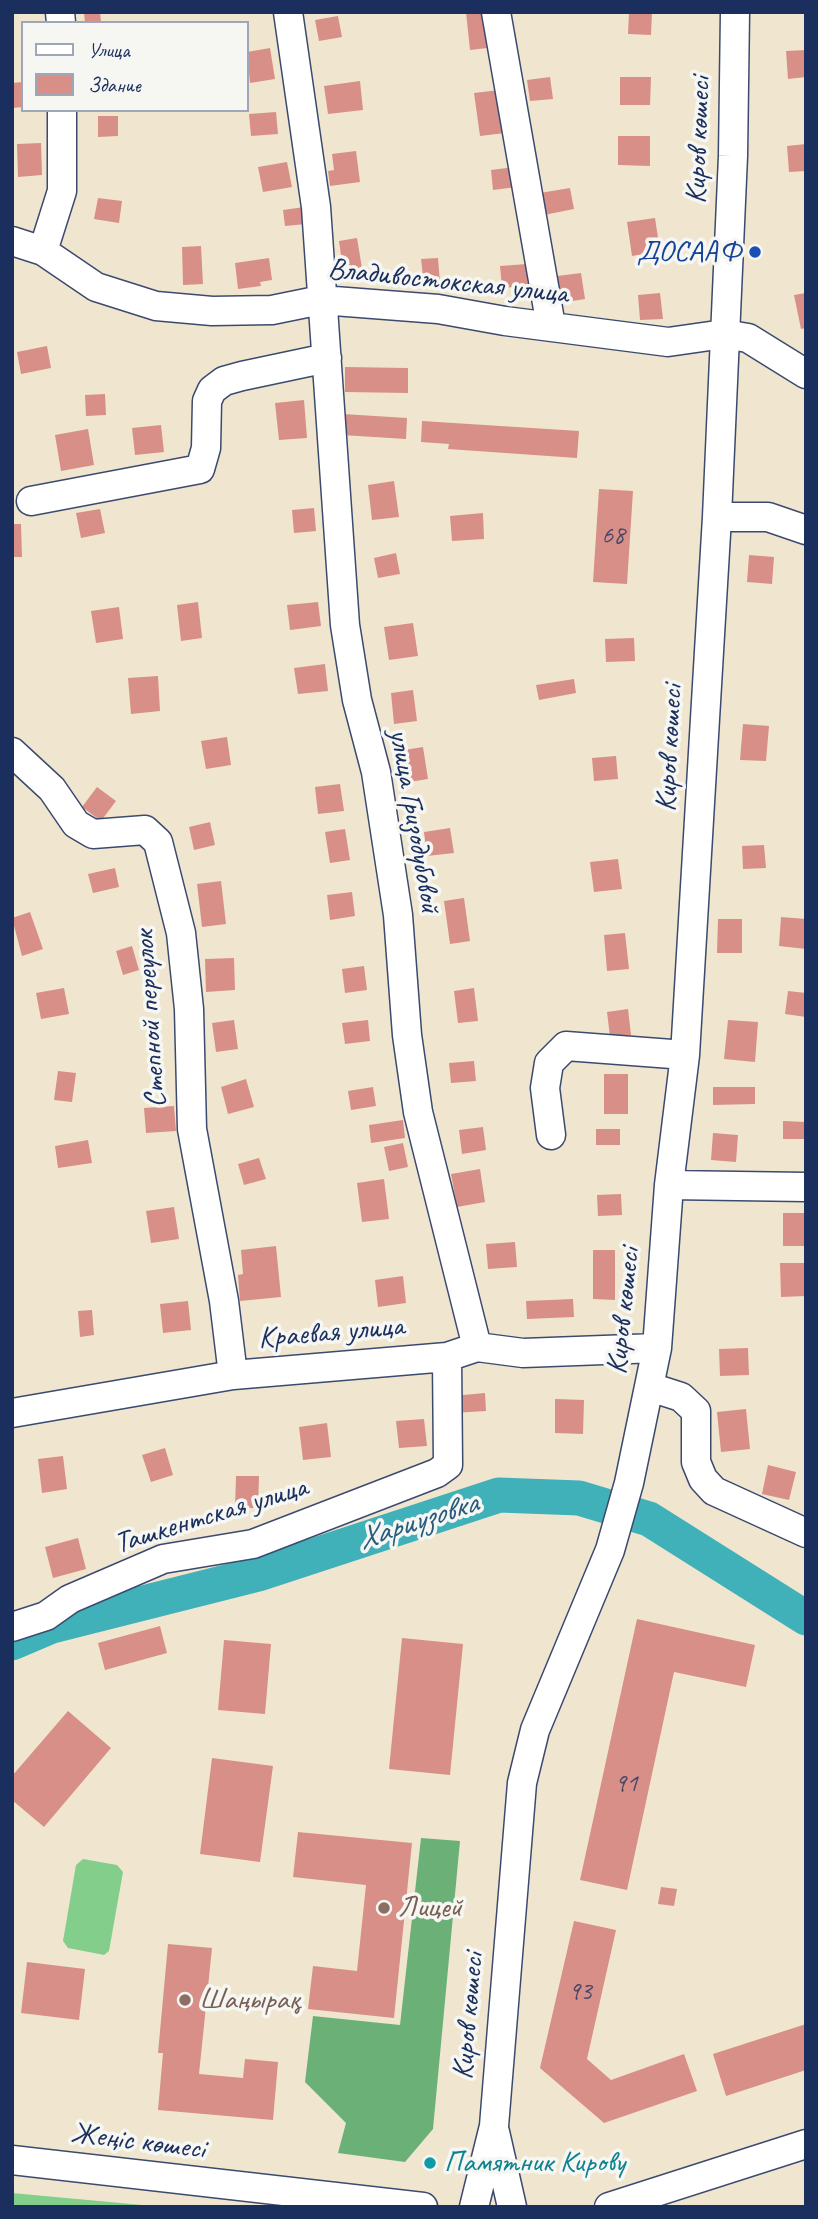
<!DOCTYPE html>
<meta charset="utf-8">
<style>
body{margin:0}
#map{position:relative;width:818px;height:2219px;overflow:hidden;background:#f0e6cf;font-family:Caveat,sans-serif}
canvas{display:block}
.frame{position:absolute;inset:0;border:14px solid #1b2f5e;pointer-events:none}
.legend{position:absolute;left:21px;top:21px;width:228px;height:91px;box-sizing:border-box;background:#f6f6f2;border:2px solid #9ea6b7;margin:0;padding:9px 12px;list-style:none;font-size:21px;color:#1b2f5e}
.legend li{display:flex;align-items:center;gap:14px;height:35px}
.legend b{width:35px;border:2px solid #9ea6b7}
</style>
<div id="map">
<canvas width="818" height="2219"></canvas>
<div class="frame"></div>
<ul class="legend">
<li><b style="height:9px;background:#fff"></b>Улица</li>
<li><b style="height:19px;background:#d88f88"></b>Здание</li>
</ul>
</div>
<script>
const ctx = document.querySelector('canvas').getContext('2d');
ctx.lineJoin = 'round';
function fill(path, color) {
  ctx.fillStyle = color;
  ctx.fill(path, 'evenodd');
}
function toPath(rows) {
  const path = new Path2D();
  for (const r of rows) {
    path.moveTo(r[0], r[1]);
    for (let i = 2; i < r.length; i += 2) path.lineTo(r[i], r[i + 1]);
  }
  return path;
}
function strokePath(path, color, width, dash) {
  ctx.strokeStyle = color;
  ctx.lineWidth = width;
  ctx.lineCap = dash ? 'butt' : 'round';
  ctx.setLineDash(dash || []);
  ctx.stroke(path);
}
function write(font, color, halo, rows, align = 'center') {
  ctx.font = font + ' Caveat,sans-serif';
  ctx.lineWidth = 7;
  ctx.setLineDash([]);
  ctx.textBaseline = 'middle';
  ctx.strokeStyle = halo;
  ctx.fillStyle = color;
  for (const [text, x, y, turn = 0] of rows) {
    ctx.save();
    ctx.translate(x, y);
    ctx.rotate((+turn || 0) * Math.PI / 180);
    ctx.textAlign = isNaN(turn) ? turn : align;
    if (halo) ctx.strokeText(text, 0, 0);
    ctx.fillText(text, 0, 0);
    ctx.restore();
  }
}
const green = toPath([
 [83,1859,117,1865,123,1872,109,1951,104,1955,68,1948,63,1941,76,1865],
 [12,2193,164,2207,12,2207]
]);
const forest = toPath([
 [421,1838,460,1841,433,2129,405,2162,338,2153,346,2123,305,2082,313,2016,400,2025]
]);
const river = toPath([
 [12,1643,52,1626,258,1574,499,1495,579,1498,649,1519,806,1618]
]);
const building = toPath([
 [84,12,100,12,101,22,85,23],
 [466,12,484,12,487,48,470,50],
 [629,12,652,12,651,35,628,34],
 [338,16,342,37,319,41,315,20],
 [270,48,275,79,250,83,247,52],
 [806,50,806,77,788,79,786,51],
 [550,77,553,99,530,101,527,80],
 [620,77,651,77,650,105,620,105],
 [360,81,363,110,328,114,324,86],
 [23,82,23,107,12,108,12,83],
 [499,90,505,133,480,136,474,93],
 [276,112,278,134,251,136,249,114],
 [98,116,118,116,118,136,98,137],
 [618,136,650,136,650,166,618,165],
 [41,143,42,175,18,177,17,144],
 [806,144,806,171,789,172,787,146],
 [356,151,360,182,330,186,328,171,334,170,332,154],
 [287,162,292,187,263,192,258,167],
 [515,167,517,187,493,190,491,170],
 [570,188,574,209,544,215,540,193],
 [98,198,122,201,119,223,94,219],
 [304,207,306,224,285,226,283,210],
 [655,218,660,251,632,256,627,222],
 [357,238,363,274,344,277,339,241],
 [201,246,203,284,183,285,182,247],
 [269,258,272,280,260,282,261,286,238,289,235,263],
 [438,258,440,283,424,285,421,259],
 [527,264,528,286,502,288,500,266],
 [581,273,585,299,560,303,557,276],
 [660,293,663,319,640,320,638,295],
 [806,293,806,328,801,329,794,295],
 [47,346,51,368,21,374,17,352],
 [345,367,408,368,408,393,345,392],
 [105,394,106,415,86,416,85,395],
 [304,400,307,438,279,440,275,403],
 [343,414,407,418,406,439,342,435],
 [422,421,579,431,577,458,448,449,449,444,421,442],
 [161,425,164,452,135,455,132,428],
 [88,429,94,465,61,471,55,435],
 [394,481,399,517,372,520,368,485],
 [599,489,633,491,627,584,593,582],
 [314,508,316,531,294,533,292,510],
 [100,509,105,533,81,538,76,513],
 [483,513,484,539,452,541,450,516],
 [12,524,21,524,22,557,12,557],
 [396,553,400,574,378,578,374,558],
 [749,555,774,557,772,584,747,582],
 [198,602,202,638,181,641,177,605],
 [318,602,321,626,290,630,287,605],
 [119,607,123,639,96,643,91,611],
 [413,623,418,656,389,660,384,627],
 [634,638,635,661,606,662,605,639],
 [325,664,328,691,298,694,294,668],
 [158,676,160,711,131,714,128,678],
 [574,679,576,693,539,700,536,685],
 [413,690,417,721,394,724,391,693],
 [743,724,769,726,766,761,740,760],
 [227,737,231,765,206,769,201,741],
 [423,747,428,779,403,783,398,751],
 [616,756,618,779,594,781,592,758],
 [340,784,344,811,318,814,315,787],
 [97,787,116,801,101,821,82,807],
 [210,822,215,845,194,850,189,827],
 [450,828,454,853,427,856,424,832],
 [345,829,350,860,330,863,325,832],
 [764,845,766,868,743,869,742,846],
 [618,859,622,889,594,892,590,862],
 [115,868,119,887,93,893,88,874],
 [221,881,226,924,202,927,197,884],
 [352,892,355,916,330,920,327,895],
 [464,898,470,941,450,944,444,901],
 [30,912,43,949,22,956,12,918],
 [781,917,806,919,806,949,779,946],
 [718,919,742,919,742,953,717,953],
 [625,933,629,969,607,971,604,935],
 [132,946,139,970,123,975,116,951],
 [234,958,235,990,206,992,205,959],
 [364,966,367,990,345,993,342,969],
 [64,988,69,1014,41,1019,36,993],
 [474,988,478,1021,458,1023,454,991],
 [788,991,806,993,806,1017,785,1014],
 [628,1009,631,1035,610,1037,607,1012],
 [234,1020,238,1049,216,1052,212,1023],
 [368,1020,370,1041,345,1044,342,1023],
 [728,1020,758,1022,755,1062,724,1059],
 [474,1061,476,1081,451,1083,449,1063],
 [58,1071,76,1073,72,1102,54,1100],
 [604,1074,628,1074,628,1114,604,1114],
 [246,1079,254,1107,228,1114,221,1087],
 [373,1087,376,1106,351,1110,348,1091],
 [713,1087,755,1087,755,1104,713,1105],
 [174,1106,176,1131,146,1133,144,1108],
 [403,1120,405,1138,371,1143,369,1125],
 [783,1121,806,1122,806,1139,783,1139],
 [483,1127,486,1150,462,1154,459,1130],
 [596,1129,620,1129,620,1145,596,1145],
 [713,1133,738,1135,736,1162,711,1160],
 [88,1140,92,1163,58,1168,55,1146],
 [403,1143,408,1167,389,1171,384,1147],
 [259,1158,266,1179,244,1185,238,1164],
 [480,1169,485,1202,457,1207,451,1174],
 [384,1179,389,1219,362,1222,357,1183],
 [621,1194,622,1215,598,1216,597,1195],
 [174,1207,179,1239,151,1243,146,1211],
 [783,1213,806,1213,806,1246,783,1246],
 [515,1242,517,1267,488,1269,486,1244],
 [276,1246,281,1297,240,1301,238,1275,243,1274,241,1250],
 [593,1250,615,1250,615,1300,593,1299],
 [780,1263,806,1263,806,1296,781,1297],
 [403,1276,406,1303,378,1307,375,1280],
 [573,1299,574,1317,527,1319,526,1301],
 [188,1301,191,1330,163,1333,160,1304],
 [92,1310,94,1335,80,1337,78,1311],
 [748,1348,749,1375,720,1376,719,1349],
 [485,1393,486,1411,453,1413,452,1396],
 [555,1399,584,1400,583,1434,555,1433],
 [746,1409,750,1449,721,1452,717,1412],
 [424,1419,427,1446,399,1448,396,1421],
 [327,1423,331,1457,303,1460,299,1427],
 [165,1448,173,1475,151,1482,142,1455],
 [63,1456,67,1489,42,1493,38,1459],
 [768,1465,796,1472,789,1500,762,1494],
 [236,1476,259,1476,258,1508,235,1508],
 [78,1538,86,1569,53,1578,45,1547],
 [637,1619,755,1645,746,1687,674,1672,627,1890,580,1880],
 [160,1626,167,1653,105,1670,98,1643],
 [402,1638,463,1644,450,1775,389,1769],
 [224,1640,271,1644,265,1714,218,1710],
 [68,1711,111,1748,44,1827,12,1800,12,1776],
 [212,1758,273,1766,260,1862,200,1854],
 [298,1832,412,1843,394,2018,308,2009,313,1966,357,1971,366,1885,293,1877],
 [661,1887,677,1889,674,1906,658,1904],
 [574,1921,616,1930,587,2059,611,2080,684,2054,697,2091,604,2123,540,2068],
 [168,1944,212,1948,199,2074,243,2078,245,2059,278,2062,273,2120,158,2110,163,2053,158,2053],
 [27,1962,85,1969,79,2020,21,2013],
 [806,2024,806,2070,726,2096,713,2054]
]);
const minor = toPath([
 [60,12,61,23],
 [288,12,316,207,345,625,357,700,376,772,398,915,407,1035,418,1112,477,1347],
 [496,12,551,326],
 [12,241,43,251,96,287,156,306,212,311,272,310,321,300,438,309,505,321,668,342,724,334,748,338,806,374],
 [43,251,62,191,62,110],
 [31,501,200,469,206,448,207,401,212,390,224,381,242,376,327,358],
 [717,517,768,517,806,530],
 [12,752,52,789,76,824,93,834,145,830,158,842,181,933,189,1009,192,1129,224,1301,233,1375],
 [551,1135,545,1088,549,1063,566,1046,685,1055],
 [669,1185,806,1187],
 [650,1387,681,1397,696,1411,696,1462,703,1479,714,1491,806,1533],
 [12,1413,233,1375,447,1357,477,1347,523,1353,657,1348],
 [12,1627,46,1616,70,1599,163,1559,253,1544,437,1473,448,1465,447,1357],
 [495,2132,512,2207],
 [12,2160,423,2207],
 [474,2207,494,2126,522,1783,535,1730,610,1550,629,1483,657,1348,669,1185,685,1055,717,517,733,156,735,12],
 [609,2207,806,2144]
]);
const markers = [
 [755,252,7,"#1a4fb4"],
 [384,1908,7,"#8d6e63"],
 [185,2000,7,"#8d6e63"],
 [430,2163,7,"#0f9aa8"]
];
const numberNames = [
 ["68",613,536],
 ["91",626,1784],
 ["93",580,1992]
];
const streetNames = [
 ["Киров көшесі",699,140,-88],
 ["Владивостокская улица",448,282,6],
 ["Киров көшесі",670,748,-87],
 ["улица Гризодубовой",414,821,80],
 ["Степной переулок",151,1019,-94],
 ["Киров көшесі",624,1311,-84],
 ["Краевая улица",331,1333,-5],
 ["Ташкентская улица",211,1516,-17],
 ["Киров көшесі",469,2016,-85],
 ["Жеңіс көшесі",138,2142,7]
];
const transitNames = [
 ["ДОСААФ",741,252]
];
const educationNames = [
 ["Лицей",398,1908],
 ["Шаңырақ",199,2000]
];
const cultureNames = [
 ["Памятник Кирову",444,2163]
];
const waterNames = [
 ["Хариузовка",418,1522,-18]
];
fill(green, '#84ce8b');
fill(forest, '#6bb177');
strokePath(river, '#40b0b9', 35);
fill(building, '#d88f88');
strokePath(minor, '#3b4a6f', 31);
strokePath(minor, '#fff', 28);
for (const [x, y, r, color] of markers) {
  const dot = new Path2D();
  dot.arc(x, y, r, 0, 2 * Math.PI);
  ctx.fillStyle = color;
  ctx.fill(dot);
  strokePath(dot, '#f6f6f2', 2.5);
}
write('26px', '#4a4768', null, numberNames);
write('30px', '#1b2f5e', '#f6f6f2', streetNames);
write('30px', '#164399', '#f6f6f2', transitNames, 'right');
write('30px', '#785e54', '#f6f6f2', educationNames, 'left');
write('30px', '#0d838f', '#f6f6f2', cultureNames, 'left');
write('italic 32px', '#285c7e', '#f6f6f2', waterNames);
</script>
